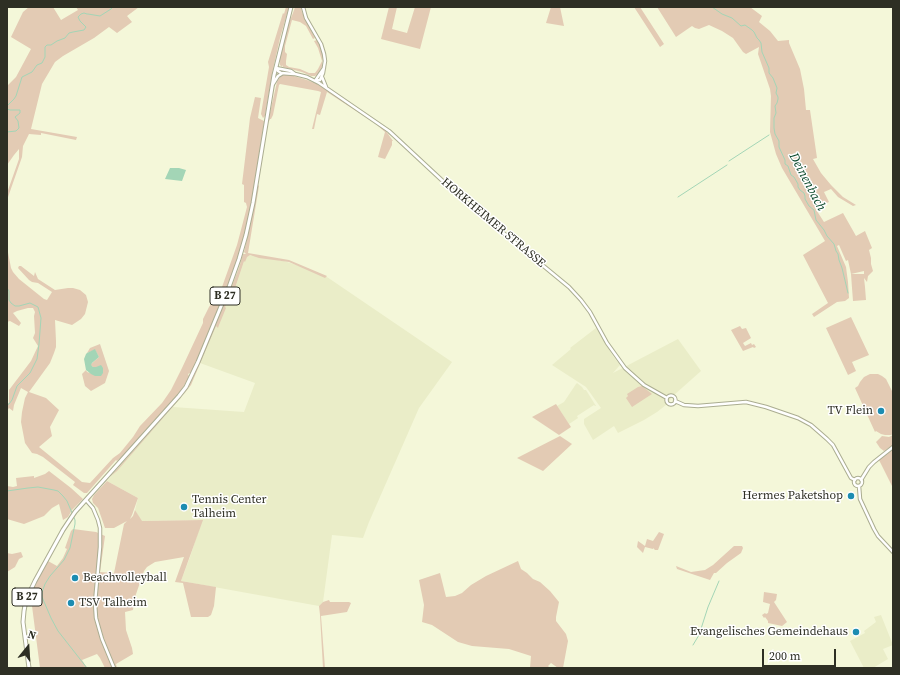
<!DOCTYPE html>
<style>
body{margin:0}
#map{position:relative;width:900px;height:675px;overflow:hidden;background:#f4f7d9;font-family:"Source Serif 4",serif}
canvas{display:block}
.frame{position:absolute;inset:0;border:8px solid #2e2f24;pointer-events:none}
.north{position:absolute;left:8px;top:627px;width:40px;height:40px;-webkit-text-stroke:3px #fff;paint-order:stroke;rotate:18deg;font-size:11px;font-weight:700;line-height:16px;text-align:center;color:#2e2f24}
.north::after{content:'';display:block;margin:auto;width:14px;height:18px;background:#2e2f24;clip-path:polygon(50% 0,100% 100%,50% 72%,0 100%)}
.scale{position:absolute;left:762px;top:649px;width:74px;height:18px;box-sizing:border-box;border:2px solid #2e2f24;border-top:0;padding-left:5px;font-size:12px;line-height:14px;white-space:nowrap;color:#2e2f24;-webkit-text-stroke:3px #fff;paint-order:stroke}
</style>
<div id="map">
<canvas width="900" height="675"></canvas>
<div class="frame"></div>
<div class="north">N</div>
<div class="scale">200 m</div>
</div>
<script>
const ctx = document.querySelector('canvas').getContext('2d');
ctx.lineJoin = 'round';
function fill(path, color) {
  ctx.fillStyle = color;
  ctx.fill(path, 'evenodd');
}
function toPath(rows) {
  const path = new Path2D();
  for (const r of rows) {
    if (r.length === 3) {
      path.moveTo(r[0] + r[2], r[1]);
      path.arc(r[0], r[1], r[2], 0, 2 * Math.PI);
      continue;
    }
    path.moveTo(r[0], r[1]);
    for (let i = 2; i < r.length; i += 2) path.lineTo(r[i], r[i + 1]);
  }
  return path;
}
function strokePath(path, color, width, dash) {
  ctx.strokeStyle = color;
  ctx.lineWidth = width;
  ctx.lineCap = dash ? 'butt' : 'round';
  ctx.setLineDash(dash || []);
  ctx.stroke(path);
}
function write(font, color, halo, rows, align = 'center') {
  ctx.font = font + ' "Source Serif 4",serif';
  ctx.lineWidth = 3;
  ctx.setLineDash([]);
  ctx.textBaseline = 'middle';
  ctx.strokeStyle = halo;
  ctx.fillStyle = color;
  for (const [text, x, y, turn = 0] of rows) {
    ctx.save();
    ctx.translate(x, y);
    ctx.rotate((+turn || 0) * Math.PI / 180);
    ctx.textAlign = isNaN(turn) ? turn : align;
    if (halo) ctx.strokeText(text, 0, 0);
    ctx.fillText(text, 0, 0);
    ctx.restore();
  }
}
const built = toPath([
 [243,254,284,261,309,269,327,277,452,362,419,408,369,522,363,538,332,535,323,602,319,606,181,581,190,557,202,520,141,521,135,510,138,498,107,481,173,407,244,412,255,383,200,363,213,329,226,299],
 [596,328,613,356,620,365,613,373,678,339,701,371,674,395,666,405,657,412,644,420,618,433,614,426,593,440,584,424,584,419,601,408,586,387,552,365,571,349,570,348],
 [577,383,582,387,584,390,586,390,596,406,595,406,594,405,577,416,578,418,569,424,557,406,564,402,576,384],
 [881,615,893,645,883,649,888,659,873,668,864,668,850,641,865,633,864,631,876,622,874,617]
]);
const green = toPath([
 [29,7,53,7,61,20,78,10,76,7,139,7,127,16,132,22,117,33,109,27,94,38,63,56,55,62,42,84,31,129,77,137,76,140,41,133,41,135,29,134,23,146,22,157,7,200,7,193,19,159,19,149,14,155,7,165,7,86,16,77,31,49,11,37,23,12],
 [286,7,289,7,280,38,272,74,265,116,263,118,261,114,269,67,268,62,283,13,284,14],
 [295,7,301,7,302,12,315,38,313,39,306,26,300,22,292,20,285,46,285,52,287,54,286,61,286,65,289,67,300,69,309,73,315,73,318,69,322,61,318,48,314,41,317,40,320,46,323,56,322,67,319,73,315,76,311,76,302,72,283,67,283,65,282,67,280,65,280,58,288,25,293,13],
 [389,7,397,7,392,29,407,33,415,7,431,7,420,49,381,39],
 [551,7,560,7,564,26,546,23],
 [634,7,640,7,664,44,660,47],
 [657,7,750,7,762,16,759,22,770,31,778,41,789,40,789,43,800,69,804,89,806,110,810,110,817,158,813,159,821,173,831,185,843,197,856,205,853,206,838,197,831,189,824,192,829,202,815,208,824,222,843,213,856,236,865,231,872,248,869,250,871,258,871,264,873,271,868,276,867,282,864,278,865,287,852,288,851,274,864,274,864,271,851,274,848,260,846,261,839,245,837,246,846,267,848,282,849,298,845,301,837,302,814,317,812,314,828,303,803,255,825,241,782,168,776,154,770,132,771,96,770,89,758,54,759,47,746,54,743,52,733,38,722,31,709,25,699,29,695,28,692,26,676,37],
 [287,74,307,80,317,84,339,98,381,127,386,131,393,141,392,141,392,145,385,159,378,157,385,132,376,124,327,92,320,115,317,114,314,129,312,129,321,92,318,91,280,84,279,85,273,115,271,119,270,119,269,121,268,121,277,82,280,77,279,76],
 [255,97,261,98,258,118,264,121,264,123,253,195,245,233,238,258,227,288,191,374,189,373,188,375,190,376,180,392,144,433,126,453,117,461,116,460,87,493,84,493,73,485,75,482,43,457,37,454,32,453,25,443,21,422,22,412,25,398,28,392,21,388,14,405,13,411,9,408,7,411,7,404,9,403,9,390,31,361,38,346,33,338,35,333,34,316,35,312,33,308,28,308,17,311,13,313,21,323,19,326,10,321,7,322,7,266,8,266,7,247,11,268,13,272,19,279,44,299,47,300,52,292,38,283,32,282,29,280,18,268,19,266,21,266,34,276,35,272,38,279,55,290,68,288,73,288,80,290,86,295,88,302,85,314,81,319,72,325,55,320,56,341,56,347,54,353,50,363,29,392,46,398,59,410,50,427,52,436,39,447,82,482,90,483,113,458,120,453,133,437,140,426,162,403,171,390,182,368,203,323,203,319,209,307,222,287,237,245,247,207,246,203,244,202,244,185,242,184,250,118],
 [258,185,259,186,248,253,289,260,327,276,325,278,289,262,259,258,250,255,247,257,245,262,244,261,231,300,227,298,239,268,243,254,246,254,244,252,252,216],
 [865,287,866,300,853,301,852,288],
 [226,299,228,300,225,307,226,308,219,325,218,328,216,326,191,385,184,394,117,471,110,477,183,395,188,388,194,375],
 [851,317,869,355,852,362,856,371,848,375,826,328],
 [740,326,742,329,746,328,751,338,743,343,745,346,751,343,752,345,754,344,756,347,754,348,753,347,743,351,731,330],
 [100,344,109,371,105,383,91,391,85,386,82,374,86,370,87,372,100,376,102,373,103,368,93,367,90,365,99,357,95,350,87,353,90,348],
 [870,374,878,374,882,376,886,379,893,393,893,434,891,435,885,435,881,434,876,431,875,432,855,388,858,386,860,382,864,377],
 [642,386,652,394,632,407,626,398,628,396,627,394,638,387],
 [556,404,571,427,559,435,532,417],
 [893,435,893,445,884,451,880,448,876,442,882,436,889,437],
 [560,436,572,444,543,471,517,458],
 [893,449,893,488,879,460],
 [49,471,71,488,83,499,72,510,68,517,63,520,59,504,52,508,44,516,24,524,7,519,7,486,13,487,17,486,16,478,34,476,34,478,45,474],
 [107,481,138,498,132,515,130,519,133,516,135,510,142,521,203,520,181,581,216,587,214,606,211,615,208,617,191,617,183,583,175,582,184,557,155,562,147,567,144,571,135,597,133,610,125,612,126,630,132,648,133,654,116,664,117,668,105,668,100,658,97,654,82,660,87,668,40,668,32,606,33,589,48,561,57,566,63,558,67,549,65,548,71,531,73,529,96,532,105,536,100,572,114,573,124,524,127,521,114,528,105,528,98,508,93,503,92,499,94,495],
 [659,532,664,534,658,550,655,550,653,548,653,549,645,547,643,553,637,547,638,541,645,546,647,539,653,541],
 [734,546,742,546,743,548,741,553,727,563,716,573,714,573,710,580,677,569,676,566,691,572,705,570,713,565],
 [21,552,23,557,19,559,15,567,7,572,7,553,12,554],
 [518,561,521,569,527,573,533,579,540,582,550,591,559,602,556,617,556,621,566,634,568,641,563,668,558,668,551,663,548,666,550,668,530,668,531,656,509,649,472,646,458,642,432,625,422,622,424,605,419,580,440,573,446,597,455,596,462,593,471,585,486,576],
 [764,592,777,594,776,600,774,602,787,622,782,626,768,623,768,621,765,617,764,618,762,615,765,613,766,614,768,613,770,604,763,602],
 [329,600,330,602,349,602,351,603,347,612,321,616,325,668,323,668,320,615,319,606,323,602]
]);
const water = toPath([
 [170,168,179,168,186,170,182,181,165,179],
 [95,349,99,357,92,363,91,365,93,367,96,367,101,365,103,368,103,373,101,376,95,376,91,374,86,370,84,359,86,354,87,353]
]);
const stream = toPath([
 [712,7,722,14,732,18,741,26,745,25,752,30,754,32,757,38,759,40,761,43,762,52,769,68,769,73,773,78,777,88,776,93,778,97,778,99,777,103,775,106,776,113,774,118,774,128,775,134,779,141,779,147,785,160,785,164,788,166,791,175,794,177,798,184,798,187,800,190,804,193,805,196,805,199,809,206,814,210,816,220,824,230,827,236,834,244,836,251,838,254,839,260,842,268,848,293],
 [7,132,16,131,19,128,18,121,15,117,20,113,20,110,10,110,7,109,7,106,14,99,16,96,22,77,32,72,37,65,42,63,45,57,45,47,47,45,51,45,57,41,65,38,69,33,73,32,84,30,86,27,80,21,78,17,81,14,84,13,87,14,88,14,100,16,111,9,113,7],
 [729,161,769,135],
 [678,197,727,165],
 [7,288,9,291,9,300,11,303,15,306,19,306,30,303,38,307,41,318,39,344,37,359,30,373,17,386,12,400,9,404,7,405],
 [7,491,28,488,38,487,54,490,58,491,63,496,67,501,75,520,75,524,70,548,64,560,50,576,45,584,42,592,42,597,51,618,58,631,87,668],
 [693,645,699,635,708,607,719,581]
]);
const secondary = toPath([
 [303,7,306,18,321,44,324,54,325,61,323,73,320,80,315,81],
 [276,68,291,71,295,74,307,77,319,83,389,131,461,198,569,287,581,300,590,312,607,343,625,368,644,385,667,398],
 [276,68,278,71,281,73,294,74],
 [322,77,326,87],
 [315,81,324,68],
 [273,84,278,76,283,73],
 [671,400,4.5],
 [675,401,684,405,698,406,746,402,766,407,798,418,811,425,827,439,833,445,851,478,855,480],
 [858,482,4],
 [861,480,869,467,874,462,893,447],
 [859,486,860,499,874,529,878,536,893,552],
 [86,500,93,508,98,520,100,528,100,547,95,603,96,618,102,639,114,668]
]);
const primary = toPath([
 [29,668,23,622,24,611,26,600,35,581,63,530,75,512,179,396,186,387,198,362,229,287,239,259,246,235,253,203,274,75,291,7]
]);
const markers = [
 [881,411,4,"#1c8cb1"],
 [851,496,4,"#1c8cb1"],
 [184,507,4,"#1c8cb1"],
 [75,578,4,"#1c8cb1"],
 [71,603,4,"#1c8cb1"],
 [856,632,4,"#1c8cb1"]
];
const shields = [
 [225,296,30],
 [27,597,30]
];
const shieldNames = [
 ["B 27",225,296],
 ["B 27",27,597]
];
const streetNames = [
 ["HORKHEIMER STRASSE",493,223,40]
];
const poiNames = [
 ["TV Flein",873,411],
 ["Hermes Paketshop",843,496],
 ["Tennis Center",192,500,"left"],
 ["Talheim",192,514,"left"],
 ["Beachvolleyball",83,578,"left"],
 ["TSV Talheim",79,603,"left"],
 ["Evangelisches Gemeindehaus",848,632]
];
const waterNames = [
 ["Deinenbach",807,182,62]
];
fill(built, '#eaedc8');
fill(green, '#e3cbb4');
fill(water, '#a3d5b6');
strokePath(stream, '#a3d5b6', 1);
strokePath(secondary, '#abad91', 4.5);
strokePath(primary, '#abad91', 5);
strokePath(secondary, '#fff', 2.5);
strokePath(primary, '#fff', 3);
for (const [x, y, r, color] of markers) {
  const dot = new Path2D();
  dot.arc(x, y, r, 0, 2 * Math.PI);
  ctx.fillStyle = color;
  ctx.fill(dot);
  strokePath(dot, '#fff', 1.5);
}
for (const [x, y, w] of shields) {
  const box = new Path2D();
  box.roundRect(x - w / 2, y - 9, w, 18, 3);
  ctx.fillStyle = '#fff';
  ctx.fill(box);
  strokePath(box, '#2e2f24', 1);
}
write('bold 11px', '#2e2f24', null, shieldNames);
write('12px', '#2e2f24', '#fff', streetNames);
write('12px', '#2e2f24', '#fff', poiNames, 'right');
write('italic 13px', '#0a482b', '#fff', waterNames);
</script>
